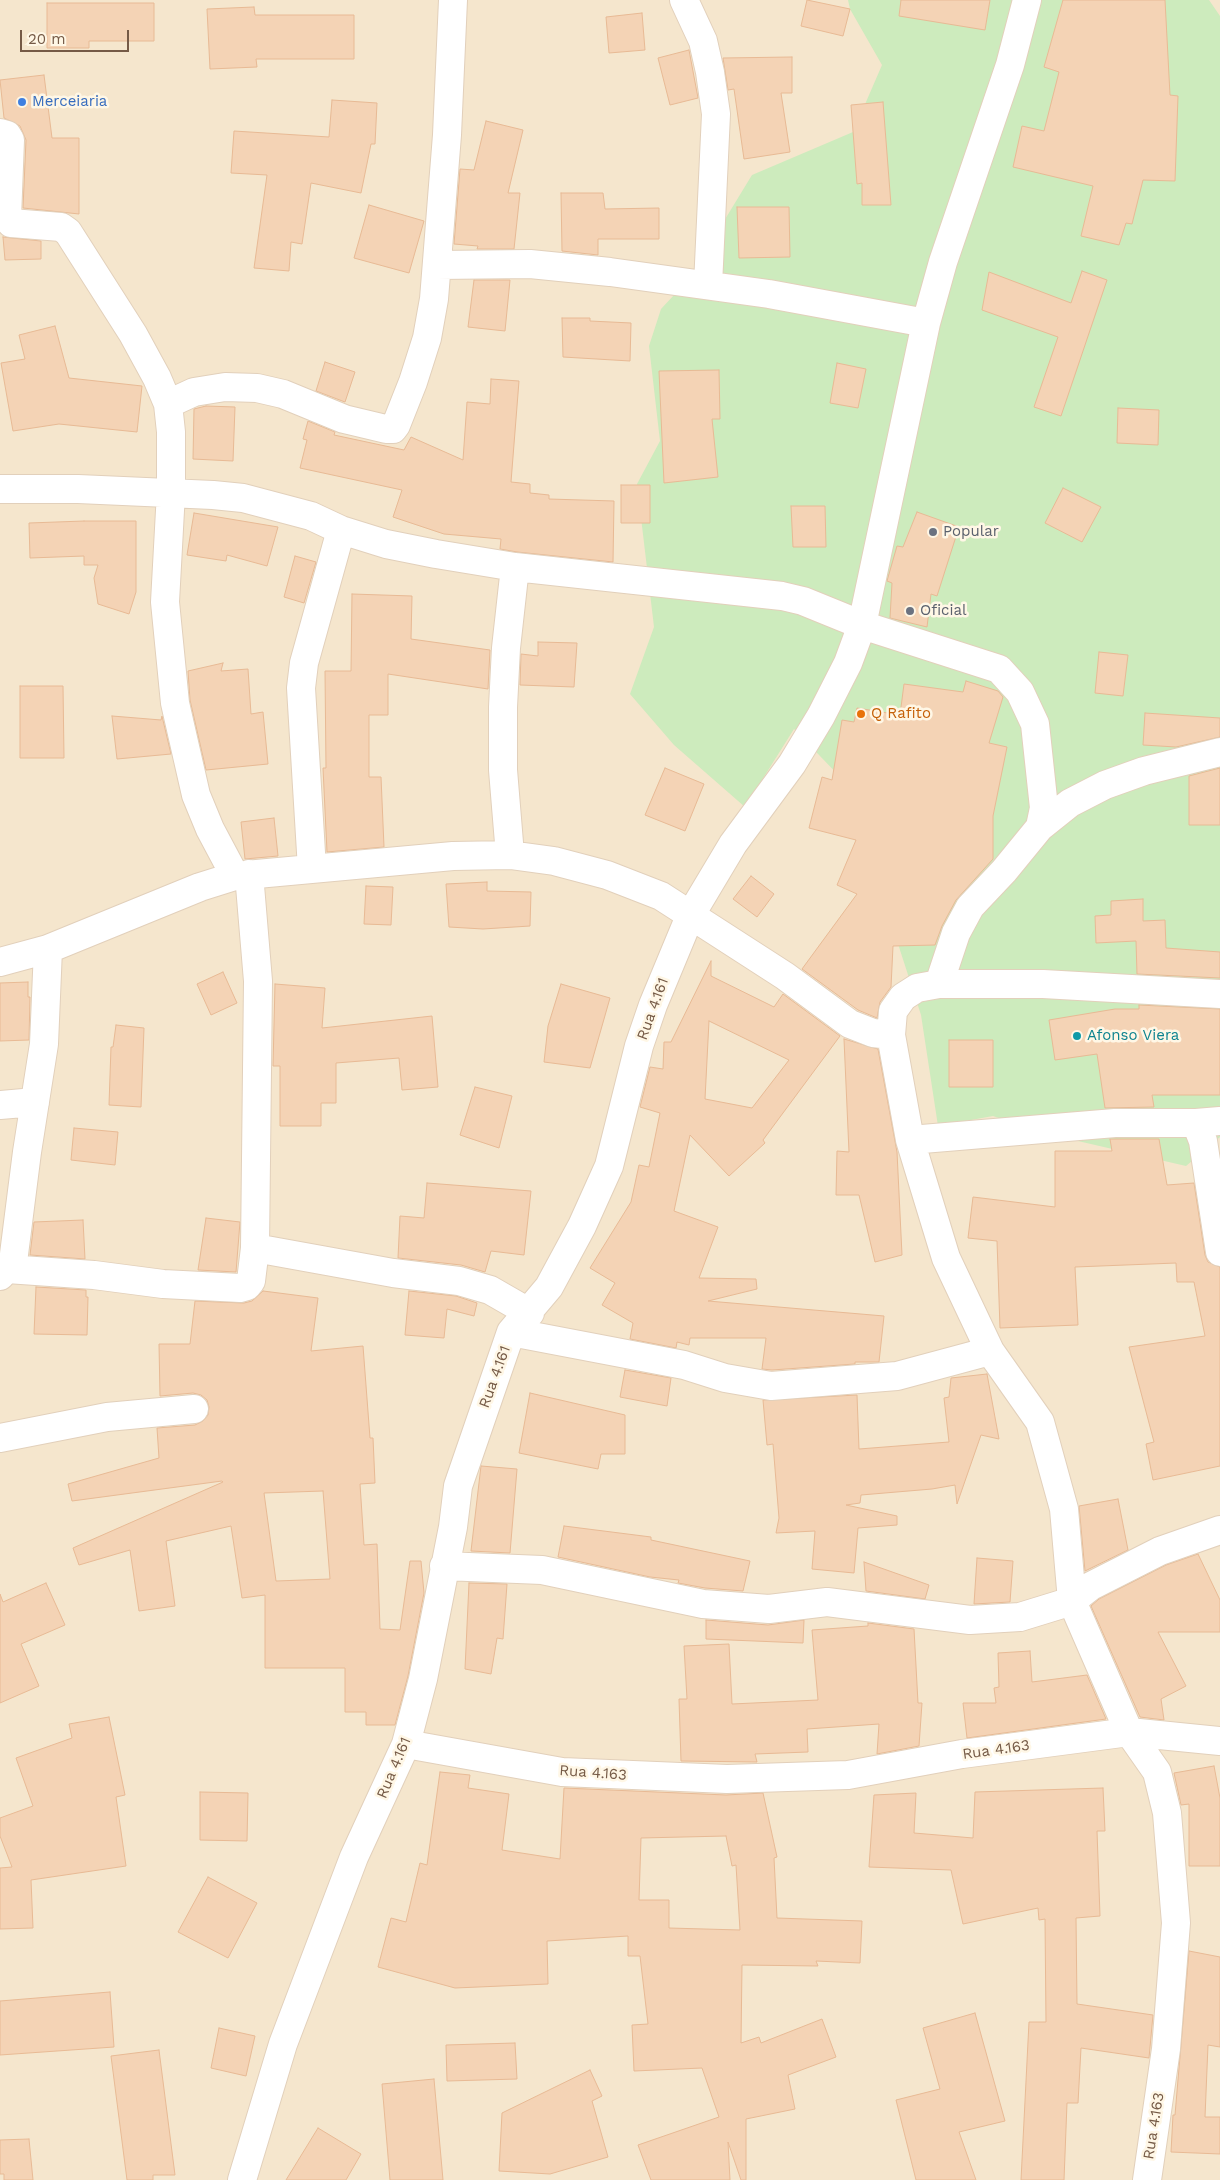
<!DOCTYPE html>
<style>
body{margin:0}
#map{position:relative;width:1220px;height:2180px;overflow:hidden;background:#fdf4df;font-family:"Work Sans",sans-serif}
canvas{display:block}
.scale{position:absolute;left:20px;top:30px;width:109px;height:22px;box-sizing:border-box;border:2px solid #755a46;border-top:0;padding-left:6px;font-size:15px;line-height:18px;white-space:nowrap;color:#755a46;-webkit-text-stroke:4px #fff7e6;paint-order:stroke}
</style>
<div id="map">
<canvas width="1220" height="2180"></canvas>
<div class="scale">20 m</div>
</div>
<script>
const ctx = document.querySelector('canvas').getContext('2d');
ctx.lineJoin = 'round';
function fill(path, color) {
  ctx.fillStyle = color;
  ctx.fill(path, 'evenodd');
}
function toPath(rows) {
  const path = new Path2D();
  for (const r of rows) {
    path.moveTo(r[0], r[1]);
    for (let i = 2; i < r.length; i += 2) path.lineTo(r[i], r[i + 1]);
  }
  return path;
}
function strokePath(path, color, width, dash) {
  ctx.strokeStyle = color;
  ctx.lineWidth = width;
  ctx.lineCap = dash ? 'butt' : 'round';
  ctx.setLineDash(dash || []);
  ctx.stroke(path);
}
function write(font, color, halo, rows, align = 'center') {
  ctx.font = font + ' "Work Sans",sans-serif';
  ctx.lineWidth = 5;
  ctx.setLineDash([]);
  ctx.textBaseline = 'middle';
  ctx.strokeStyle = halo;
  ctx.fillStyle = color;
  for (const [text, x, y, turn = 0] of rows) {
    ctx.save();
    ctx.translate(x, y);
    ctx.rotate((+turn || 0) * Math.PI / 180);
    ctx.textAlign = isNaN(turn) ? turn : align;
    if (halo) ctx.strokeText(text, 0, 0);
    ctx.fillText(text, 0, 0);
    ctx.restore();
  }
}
const residential = toPath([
 [0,0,1220,0,1220,2180,0,2180]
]);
const green = toPath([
 [848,0,1209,0,1220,16,1220,1137,1186,1166,1039,1132,993,1116,938,1126,921,1015,846,783,794,729,745,807,674,745,630,694,654,627,637,484,660,441,649,346,661,309,688,280,752,175,853,132,882,65,850,9]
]);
const building = toPath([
 [807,0,850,9,843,36,801,26,807,0],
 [901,0,990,0,985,30,899,16,901,0],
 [1063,0,1165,0,1170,95,1178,96,1175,181,1143,180,1132,224,1126,223,1119,245,1081,236,1093,186,1013,167,1022,126,1044,131,1059,72,1044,67,1063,0],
 [47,3,154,3,154,41,89,41,89,48,47,48,47,3],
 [254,7,255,15,354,15,354,59,256,59,257,67,210,69,207,9,254,7],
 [642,13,645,50,609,53,606,17,642,13],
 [689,50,698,98,670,105,658,58,689,50],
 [792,57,792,93,781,93,790,152,744,159,734,89,728,90,723,58,792,57],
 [44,75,52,138,79,138,79,214,23,208,26,140,20,126,4,118,0,80,44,75],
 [332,100,377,103,375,144,371,144,361,193,311,183,302,244,291,242,289,271,254,268,267,175,231,173,234,131,329,137,332,100],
 [883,102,891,205,862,205,862,183,857,184,851,105,883,102],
 [486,121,523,130,508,193,520,193,514,249,477,249,478,246,454,244,460,169,474,170,486,121],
 [561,193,603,193,605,209,659,208,659,239,598,239,598,255,562,251,561,193],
 [369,205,424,221,409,273,354,258,369,205],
 [737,207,789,207,790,257,739,258,737,207],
 [3,237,41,241,41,259,5,260,3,237],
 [1082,271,1107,280,1061,416,1034,407,1058,337,982,310,989,272,1071,303,1082,271],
 [474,280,510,280,505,331,468,327,474,280],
 [562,318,590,318,590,321,631,323,630,361,563,357,562,318],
 [55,326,69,378,142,386,137,432,59,424,13,431,1,363,25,359,19,335,55,326],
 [325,362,355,372,345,402,316,391,325,362],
 [837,363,866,369,858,408,830,403,837,363],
 [719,370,720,419,712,419,718,477,664,483,659,371,719,370],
 [491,379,519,381,511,482,530,484,530,493,549,495,549,499,614,501,613,562,517,552,500,549,501,539,444,534,393,517,402,490,300,468,307,440,303,439,308,421,335,432,334,435,404,450,411,437,463,460,467,402,490,404,491,379],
 [206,406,235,407,233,461,193,459,194,409,206,406],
 [1118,408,1159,410,1158,445,1117,443,1118,408],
 [621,485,650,485,650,523,621,523,621,485],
 [1063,488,1101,507,1082,542,1045,523,1063,488],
 [791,506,825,506,826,547,793,547,791,506],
 [917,512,959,527,937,596,931,594,927,627,890,618,892,583,887,581,897,546,903,547,917,512],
 [194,513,278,527,267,566,227,555,226,561,187,555,194,513],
 [84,521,136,521,136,592,129,614,98,604,94,578,98,565,84,565,84,556,30,558,29,523,84,521],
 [295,556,316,562,304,603,284,597,295,556],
 [352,594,412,596,411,639,490,650,488,689,388,674,388,715,369,715,369,777,381,777,384,847,327,852,323,768,326,768,325,671,351,671,352,594],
 [538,642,577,643,574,687,520,685,521,654,538,656,538,642],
 [1099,652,1128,655,1123,696,1095,693,1099,652],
 [223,663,221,671,248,669,251,714,263,712,268,764,206,770,190,700,188,671,223,663],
 [966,681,998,691,1003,697,989,743,1007,747,993,816,993,859,956,900,942,926,935,945,893,946,891,987,880,1002,877,1018,858,1010,802,969,857,894,837,885,856,840,809,828,822,777,832,780,842,720,854,722,857,708,900,715,904,684,963,692,966,681],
 [20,686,63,686,64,758,20,758,20,686],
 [1145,713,1220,718,1220,737,1176,747,1143,745,1145,713],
 [112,716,161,720,162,716,171,754,117,759,112,716],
 [665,768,704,784,685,831,645,815,665,768],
 [1220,768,1220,825,1189,825,1189,776,1220,768],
 [274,818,278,856,245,859,241,822,274,818],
 [751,876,774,894,757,917,733,899,751,876],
 [487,882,487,891,531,892,530,926,483,929,449,927,446,884,487,882],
 [366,886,393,887,391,925,364,924,366,886],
 [1143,899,1143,921,1165,920,1166,948,1220,952,1220,978,1137,974,1136,941,1096,943,1095,916,1111,915,1111,901,1143,899],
 [711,961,711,976,774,1007,783,994,840,1036,763,1140,765,1143,729,1176,690,1135,674,1211,718,1227,699,1278,756,1279,757,1289,708,1301,884,1316,879,1362,855,1362,855,1364,772,1370,762,1369,766,1338,690,1338,689,1345,677,1342,676,1348,630,1339,633,1323,602,1305,615,1283,590,1268,631,1202,639,1165,649,1167,660,1113,640,1107,650,1067,663,1069,664,1042,671,1042,711,961],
 [709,1021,789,1060,752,1108,705,1099,709,1021],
 [223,972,237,1003,211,1015,197,984,223,972],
 [28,982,28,997,30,997,29,1040,0,1041,0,983,28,982],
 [275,984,325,988,322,1028,432,1016,438,1087,402,1090,399,1058,336,1063,336,1103,321,1103,321,1126,280,1126,280,1066,273,1066,275,984],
 [561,984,610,998,590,1068,544,1062,548,1026,561,984],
 [1139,1005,1220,1009,1220,1095,1152,1095,1154,1107,1105,1108,1097,1054,1055,1060,1049,1020,1115,1009,1139,1009,1139,1005],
 [116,1025,144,1028,141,1107,109,1105,111,1047,113,1047,116,1025],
 [844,1039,878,1049,897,1152,902,1255,875,1262,859,1195,836,1195,837,1151,849,1152,844,1039],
 [949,1040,993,1040,993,1087,949,1087,949,1040],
 [475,1087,512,1096,499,1148,460,1135,475,1087],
 [74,1128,118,1132,115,1165,71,1160,74,1128],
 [1110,1139,1159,1139,1167,1185,1194,1183,1205,1255,1208,1262,1220,1267,1220,1466,1153,1480,1146,1444,1154,1442,1129,1347,1205,1336,1194,1282,1177,1282,1176,1263,1075,1267,1078,1325,1000,1328,997,1241,968,1238,973,1197,1055,1207,1055,1151,1112,1151,1110,1139],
 [427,1183,531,1191,524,1255,491,1251,485,1272,461,1265,398,1258,400,1216,424,1218,427,1183],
 [206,1218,240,1222,236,1272,198,1270,206,1218],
 [83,1220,85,1259,30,1255,34,1222,83,1220],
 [36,1287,86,1290,86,1297,88,1297,87,1335,34,1334,36,1287],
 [263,1291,318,1298,311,1351,363,1346,370,1438,373,1438,375,1483,360,1484,364,1545,377,1544,380,1629,400,1630,410,1561,421,1561,424,1593,408,1676,395,1725,366,1725,366,1712,345,1712,345,1668,265,1668,265,1595,242,1598,231,1526,166,1541,175,1606,139,1611,130,1550,79,1565,73,1548,223,1482,222,1481,72,1501,68,1484,159,1458,157,1428,195,1425,203,1421,208,1415,209,1407,207,1400,201,1395,193,1393,160,1396,159,1344,190,1344,195,1301,244,1303,252,1301,263,1291],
 [323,1491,330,1579,276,1581,264,1493,323,1491],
 [409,1291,456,1296,477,1303,474,1316,447,1309,444,1338,405,1335,409,1291],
 [625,1370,671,1378,667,1406,620,1397,625,1370],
 [987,1374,999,1439,981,1435,957,1504,955,1485,932,1489,861,1495,860,1503,846,1505,897,1516,897,1525,858,1528,854,1573,812,1569,815,1531,776,1533,779,1518,773,1444,767,1445,763,1400,857,1395,859,1449,949,1442,944,1398,949,1397,951,1378,987,1374],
 [530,1393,625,1415,625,1454,601,1454,598,1469,519,1453,530,1393],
 [481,1466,517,1469,510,1553,471,1551,481,1466],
 [1118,1499,1128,1550,1085,1571,1079,1506,1118,1499],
 [564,1526,651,1537,651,1540,750,1561,743,1591,705,1588,678,1583,679,1580,650,1577,558,1557,564,1526],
 [1198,1554,1220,1600,1220,1632,1158,1632,1186,1686,1161,1699,1164,1720,1140,1717,1091,1606,1099,1599,1166,1565,1198,1554],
 [977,1558,1013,1561,1010,1602,974,1604,977,1558],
 [864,1562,929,1585,925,1599,866,1591,864,1562],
 [46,1583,65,1625,21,1644,39,1686,0,1703,0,1594,3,1602,46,1583],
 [469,1583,507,1584,503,1639,497,1638,491,1674,465,1669,469,1583],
 [706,1620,768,1625,804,1620,803,1643,706,1639,706,1620],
 [868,1623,914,1629,918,1703,922,1703,919,1746,877,1754,879,1724,807,1729,808,1752,755,1754,757,1762,681,1761,679,1699,687,1699,684,1646,729,1644,732,1704,818,1700,812,1630,868,1626,868,1623],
 [1030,1651,1032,1682,1087,1675,1106,1719,967,1738,963,1703,996,1703,994,1688,999,1687,998,1653,1030,1651],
 [109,1717,125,1795,116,1797,126,1866,31,1880,33,1928,0,1929,0,1868,12,1867,0,1836,0,1818,33,1806,16,1758,72,1738,69,1724,109,1717],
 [1214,1766,1220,1798,1220,1866,1189,1866,1189,1804,1181,1805,1174,1773,1214,1766],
 [440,1772,470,1775,468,1788,509,1794,502,1850,560,1859,564,1788,726,1795,763,1793,777,1857,774,1858,777,1918,862,1921,860,1963,816,1961,818,1966,742,1965,741,2043,759,2037,761,2043,822,2019,836,2057,788,2075,795,2109,746,2119,746,2180,741,2180,728,2142,730,2180,651,2180,638,2145,719,2117,702,2068,634,2071,632,2025,648,2024,640,1956,628,1956,628,1936,547,1941,548,1984,455,1988,378,1967,391,1918,406,1922,420,1863,427,1865,440,1772],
 [726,1836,732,1866,736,1865,740,1930,669,1928,669,1900,639,1900,641,1838,726,1836],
 [1103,1788,1105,1831,1097,1831,1100,1916,1076,1918,1077,2004,1153,2015,1149,2058,1081,2048,1078,2103,1067,2103,1064,2180,1021,2180,1029,2022,1046,2022,1045,1919,1039,1920,1038,1908,963,1924,951,1870,869,1867,874,1795,916,1793,914,1833,973,1838,975,1792,1103,1788],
 [200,1792,248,1793,247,1841,200,1840,200,1792],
 [208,1877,257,1903,228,1958,178,1932,208,1877],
 [1189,1951,1220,1957,1220,2047,1208,2045,1205,2117,1220,2117,1220,2154,1171,2152,1173,2115,1175,2115,1189,1951],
 [110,1992,114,2047,0,2055,0,2001,110,1992],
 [975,2013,1005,2121,959,2132,976,2180,916,2180,896,2100,940,2089,923,2028,975,2013],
 [219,2028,255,2036,246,2076,211,2068,219,2028],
 [515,2043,517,2079,447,2081,446,2045,515,2043],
 [159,2050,175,2175,153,2175,153,2180,127,2180,111,2056,159,2050],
 [590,2070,602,2096,592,2101,608,2157,550,2174,499,2171,502,2113,590,2070],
 [434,2079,443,2180,390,2180,382,2084,434,2079],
 [318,2128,361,2154,346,2180,286,2180,318,2128],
 [29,2139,33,2180,4,2180,4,2174,0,2174,0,2140,29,2139]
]);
const minor = toPath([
 [684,0,703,41,710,72,716,114,708,285],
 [0,133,7,135,10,140,7,218,11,223,61,227,68,232,133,334,157,378,168,404,171,432,171,492,165,602,175,703,196,795,210,829,235,876],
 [437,265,530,264,610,272,769,294,926,323],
 [168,404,194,392,225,387,257,388,283,394,344,419,386,429,393,429,396,425,413,382,427,338,434,299,447,135,453,0],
 [0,489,78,489,213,495,243,498,311,516,341,530,386,544,436,554,515,567,782,596,803,601,862,625,999,669,1020,692,1035,724,1044,808,1040,827],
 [510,855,503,770,503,707,506,648,515,567],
 [312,869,301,688,304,663,341,530],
 [0,962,48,949,200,887,235,876,453,856,510,855,554,861,607,875,661,896,785,976,850,1024,873,1033,891,1035],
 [939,984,956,933,970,907,1004,871,1040,827,1070,803,1105,785,1144,771,1220,752],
 [0,1105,35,1102],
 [1196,1123,1203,1141,1220,1252],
 [910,1140,1115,1123,1196,1123,1220,1121],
 [255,1248,393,1273,459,1281,490,1290,530,1313],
 [7,1269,94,1275,163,1284,240,1288,247,1286,251,1281,255,1248,258,981,249,874],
 [0,1276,13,1262,27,1152,44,1044,48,949],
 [511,1332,684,1365,725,1378,771,1386,897,1376,990,1351],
 [0,1438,107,1417,194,1409],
 [444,1566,542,1570,703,1604,769,1609,827,1602,970,1620,1020,1617,1072,1601,1091,1586,1160,1551,1220,1530],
 [406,1744,562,1772,727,1779,848,1775,962,1754,1129,1732,1220,1741],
 [242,2180,283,2044,354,1857,406,1744,423,1679,453,1527,458,1486,511,1332,549,1287,582,1226,609,1166,639,1046,653,1005,690,916,733,844,792,764,821,716,848,663,862,625,926,323,943,262,1010,65,1027,0],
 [1147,2180,1166,2049,1176,1923,1167,1813,1157,1772,1129,1732,1072,1601,1064,1509,1040,1422,990,1351,946,1258,910,1140,891,1035,893,1011,903,997,917,988,939,984,1043,984,1220,994]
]);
const markers = [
 [22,102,5,"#3f7fe0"],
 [933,532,5,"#6b7280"],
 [910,611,5,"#6b7280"],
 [861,714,5,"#e8710a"],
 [1077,1036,5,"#0f9aa8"]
];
const shopNames = [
 ["Merceiaria",32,102]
];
const worshipNames = [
 ["Popular",943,532],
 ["Oficial",920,611]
];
const foodNames = [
 ["Q Rafito",871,714]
];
const streetNames = [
 ["Rua 4.161",653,1009,-70],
 ["Rua 4.161",495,1377,-70],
 ["Rua 4.163",996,1750,-8],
 ["Rua 4.161",394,1768,-67],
 ["Rua 4.163",593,1773,4],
 ["Rua 4.163",1154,2126,-81]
];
const cultureNames = [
 ["Afonso Viera",1087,1036]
];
fill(residential, '#f5e6cd');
fill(green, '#cdebbd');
fill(building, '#f4d3b5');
strokePath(building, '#e8ba95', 1);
strokePath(minor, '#e2d0bb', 30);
strokePath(minor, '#fff', 28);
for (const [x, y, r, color] of markers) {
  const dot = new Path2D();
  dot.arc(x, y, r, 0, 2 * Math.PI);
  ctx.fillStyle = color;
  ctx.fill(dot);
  strokePath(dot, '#fff7e6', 2);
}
write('15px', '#366cbe', '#fff7e6', shopNames, 'left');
write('15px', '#5b616d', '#fff7e6', worshipNames, 'left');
write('15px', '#c56008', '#fff7e6', foodNames, 'left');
write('15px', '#755a46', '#fff7e6', streetNames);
write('15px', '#0d838f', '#fff7e6', cultureNames, 'left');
</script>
